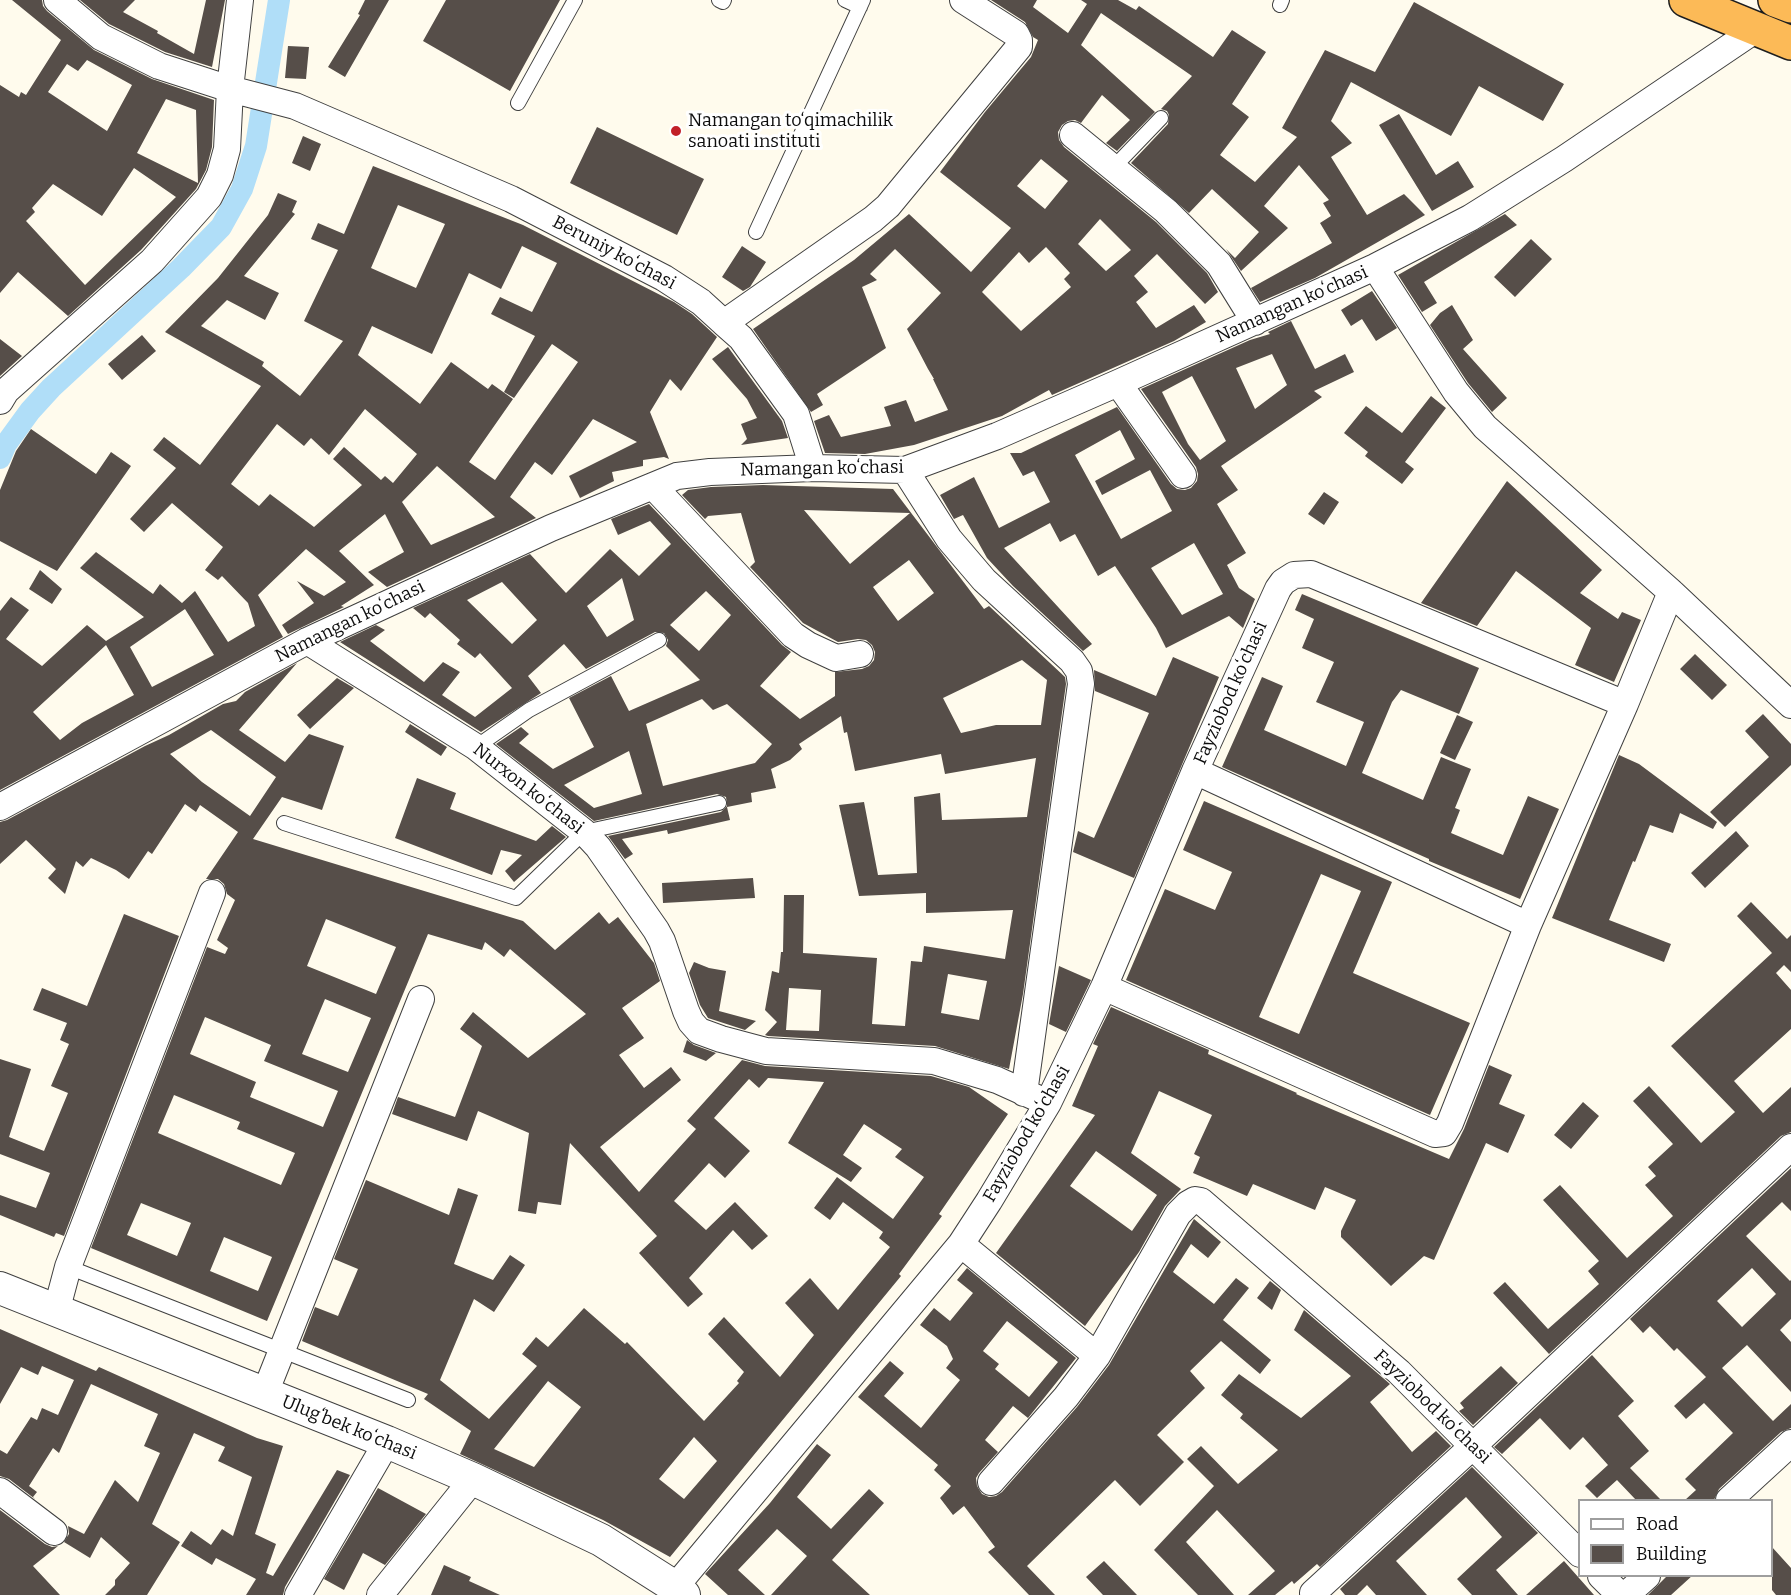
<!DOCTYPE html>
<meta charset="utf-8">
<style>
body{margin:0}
#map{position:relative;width:1791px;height:1595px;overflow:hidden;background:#fffbed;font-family:Bitter,serif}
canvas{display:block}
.legend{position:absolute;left:1578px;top:1499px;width:195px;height:78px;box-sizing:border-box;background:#fff;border:2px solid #9e9e9e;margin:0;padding:8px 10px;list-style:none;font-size:18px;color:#0d0d0d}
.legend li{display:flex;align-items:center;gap:12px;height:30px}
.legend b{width:30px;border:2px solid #9e9e9e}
</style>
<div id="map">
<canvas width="1791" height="1595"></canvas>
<ul class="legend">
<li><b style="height:8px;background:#fff"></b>Road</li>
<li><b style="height:16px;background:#564e49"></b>Building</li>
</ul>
</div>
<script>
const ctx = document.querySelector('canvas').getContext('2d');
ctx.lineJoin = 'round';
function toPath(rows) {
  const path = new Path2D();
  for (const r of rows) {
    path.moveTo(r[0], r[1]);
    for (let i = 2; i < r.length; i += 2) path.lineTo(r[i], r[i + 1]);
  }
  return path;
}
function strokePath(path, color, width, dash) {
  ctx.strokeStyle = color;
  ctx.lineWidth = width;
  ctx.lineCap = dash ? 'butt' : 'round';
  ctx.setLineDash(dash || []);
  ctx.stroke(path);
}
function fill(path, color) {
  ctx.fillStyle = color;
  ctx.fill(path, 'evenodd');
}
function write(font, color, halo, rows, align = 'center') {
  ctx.font = font + ' Bitter,serif';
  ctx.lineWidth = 6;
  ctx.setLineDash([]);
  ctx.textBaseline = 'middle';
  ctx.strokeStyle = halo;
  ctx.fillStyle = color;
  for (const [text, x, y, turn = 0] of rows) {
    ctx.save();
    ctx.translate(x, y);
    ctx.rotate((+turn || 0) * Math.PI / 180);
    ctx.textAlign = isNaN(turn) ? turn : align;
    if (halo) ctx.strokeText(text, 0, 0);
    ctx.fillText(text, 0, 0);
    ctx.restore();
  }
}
const canal = toPath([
 [0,458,6,444,30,411,51,388,181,268,221,227,242,189,256,146,279,0]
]);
const building = toPath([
 [12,0,42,0,43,6,47,11,94,50,152,79,214,100,212,147,206,170,196,189,141,250,68,316,18,272,0,293,0,85,19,97,21,92,26,95,61,40],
 [87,60,132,85,107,131,48,92,67,64,78,71],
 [166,99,196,110,198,183,137,153],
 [134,168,176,197,85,285,26,221,35,212,32,208,53,184,102,216],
 [80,0,135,0,123,12,158,31,157,33,194,54,206,0,225,0,212,67,165,52,109,24],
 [365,0,389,0,345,77,328,67,360,15,358,14],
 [446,0,560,0,510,91,423,41],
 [991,0,1037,0,1033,7,1068,33,1087,4,1081,0,1118,0,1136,10,1139,6,1213,57,1232,30,1266,52,1232,104,1249,117,1220,155,1255,182,1297,137,1282,128,1325,50,1375,72,1414,2,1564,84,1543,121,1479,86,1451,136,1351,82,1331,121,1352,143,1331,157,1367,215,1404,194,1425,215,1315,278,1260,302,1251,288,1332,243,1320,223,1331,216,1323,203,1329,200,1299,165,1264,206,1288,228,1241,271,1226,249,1235,258,1259,232,1212,189,1189,213,1131,163,1168,124,1169,115,1167,111,1161,109,1192,76,1101,13,1081,45,1155,112,1117,151,1106,143,1130,120,1102,95,1081,123,1075,120,1068,121,1062,125,1058,132,1059,140,1064,147,1156,222,1207,273,1218,292,1205,304,1157,254,1134,276,1148,292,1136,302,1156,328,1194,305,1206,322,1174,341,1052,395,1049,390,1002,416,914,445,865,454,825,453,814,421,829,415,841,437,891,426,884,407,906,400,915,422,948,410,933,379,934,379,928,369,907,329,941,293,895,249,870,274,877,280,862,287,886,348,817,394,823,405,811,412,753,329,854,260,909,214,971,272,1011,228,940,172,985,112,1031,57,1038,40,1033,37,1025,22],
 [1041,159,1068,181,1045,209,1017,186],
 [1100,219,1131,250,1106,271,1078,244],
 [1046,247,1070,273,1064,279,1071,287,1021,331,982,292,1019,252,1029,263],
 [288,46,309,47,306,79,285,78],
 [1399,114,1436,175,1458,161,1474,187,1432,211,1379,125],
 [597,127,704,179,677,235,570,183],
 [303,136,321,144,310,171,292,163],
 [373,166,523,225,674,302,692,314,717,337,681,391,670,379,650,412,669,459,664,457,643,460,643,466,612,472,614,481,580,498,569,476,637,442,593,419,552,475,535,462,510,497,536,518,387,587,368,572,404,552,385,514,339,551,374,585,341,606,344,607,288,634,282,625,314,603,297,581,324,596,346,582,306,549,258,595,283,637,0,790,0,611,11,597,29,610,6,639,42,666,87,625,106,641,144,617,80,568,96,552,153,594,160,584,182,603,195,591,228,642,255,626,248,603,222,576,218,580,205,570,223,547,172,503,144,532,130,519,176,468,153,450,164,437,200,465,261,386,165,332,218,278,268,215,278,193,297,201,292,212,295,214,244,276,279,293,265,320,227,300,201,326,264,362,262,366,300,396,343,341,304,321,338,250,311,239,318,223,344,234],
 [398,205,445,224,416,288,371,268],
 [522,246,557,263,532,312,500,297,491,314,535,336,504,392,514,398,552,344,578,362,495,480,469,462,513,399,492,384,488,389,451,362,420,404,358,355,372,326,432,354,469,273,501,289],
 [365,409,417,454,393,483,385,476,381,480,344,447,333,459,362,485,314,527,270,494,259,506,231,484,277,424,304,446,311,438,329,455],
 [437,466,495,517,431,545,402,502],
 [185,609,214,655,152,687,130,647],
 [106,645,134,695,82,723,60,740,33,712],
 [1505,214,1517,225,1424,282,1437,303,1422,312,1398,275],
 [1531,239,1552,259,1515,297,1494,277],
 [742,246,766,262,750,287,743,291,722,277],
 [1372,291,1397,328,1376,341,1362,319,1351,326,1341,310],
 [1452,305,1473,340,1463,349,1507,398,1492,412,1468,383,1430,325,1440,313],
 [1291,321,1315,369,1345,354,1354,372,1314,391,1322,397,1221,466,1238,490,1217,504,1246,553,1227,565,1239,588,1255,599,1243,628,1229,616,1166,648,1156,628,1115,566,1098,576,1075,534,1060,542,1050,523,1004,548,1092,644,1083,651,1013,586,987,558,963,515,954,519,940,495,974,477,999,528,1050,502,1034,471,1023,476,1010,453,1021,453,1117,407,1171,484,1177,489,1185,490,1191,488,1197,481,1198,474,1196,467,1141,389,1250,340,1270,334,1268,332],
 [1272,354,1287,385,1255,409,1236,368],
 [1192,376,1226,441,1200,460,1188,444,1162,392],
 [1120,430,1135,459,1095,481,1102,495,1150,470,1172,511,1121,539,1075,455],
 [1194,543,1223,594,1182,615,1151,568],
 [142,335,156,351,122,380,108,364],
 [0,339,22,356,0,376],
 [728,347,782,421,788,438,741,445,747,439,741,424,757,418,747,399,712,359],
 [1431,396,1446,408,1405,462,1414,469,1402,484,1365,456,1368,452,1344,433,1366,406,1402,433],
 [31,429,96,474,111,452,131,466,57,571,0,541,0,490,16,451],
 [1507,481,1602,570,1580,593,1618,619,1622,612,1641,620,1614,682,1575,665,1591,628,1516,571,1477,626,1421,603],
 [763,485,893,489,984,609,989,606,1065,677,1066,684,1023,994,1009,1069,935,1046,768,1036,765,1035,777,1022,765,1010,772,971,779,973,781,952,783,952,784,895,804,895,803,953,877,958,872,1024,905,1026,911,961,922,962,924,946,1005,959,1013,910,926,913,926,893,859,896,839,805,864,802,878,875,917,873,914,797,940,793,942,820,1027,817,1036,758,945,774,941,754,855,771,847,732,844,733,841,716,799,744,802,749,790,760,771,769,776,788,751,793,752,802,727,807,730,820,668,834,667,830,622,839,633,854,625,859,608,836,721,812,727,806,726,797,717,794,594,821,496,744,521,727,529,734,519,743,553,769,594,747,569,698,611,676,629,711,700,680,666,646,668,640,664,633,655,632,586,669,564,644,528,676,541,693,481,732,340,642,376,625,385,630,370,641,424,682,443,662,460,672,442,695,475,717,512,688,480,653,475,658,457,644,460,640,430,613,425,618,413,608,530,554,566,593,610,549,639,576,671,544,650,521,618,535,611,519,649,504,782,645,791,652,760,686,800,719,835,696,835,672,862,669,869,666,874,660,875,652,872,645,866,640,858,639,838,642,803,623,750,567,755,562,741,513,708,516,705,519,682,495,688,490,711,487],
 [804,510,910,513,850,564],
 [909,560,934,593,898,621,873,587],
 [622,578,634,620,607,637,587,606],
 [502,582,537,620,512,644,467,600],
 [706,591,731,615,699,651,670,625],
 [1022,660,1047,680,1041,725,996,725,961,733,943,698],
 [702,699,713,710,727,704,772,744,755,763,663,786,646,724],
 [629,751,642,794,594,808,564,785],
 [948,974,987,981,979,1020,941,1013],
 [789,988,821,990,819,1031,786,1030],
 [1324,492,1339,502,1324,525,1308,514],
 [40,570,62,589,52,604,29,589],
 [1302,594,1479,668,1459,714,1401,690,1392,702,1362,773,1423,800,1441,757,1471,769,1455,808,1460,810,1451,833,1503,855,1528,796,1559,809,1520,899,1429,861,1429,859,1222,767,1262,677,1283,686,1264,730,1346,766,1364,722,1316,702,1334,662,1302,648,1314,619,1295,610],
 [1695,654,1727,685,1712,700,1680,669],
 [1173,657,1219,677,1134,878,1073,852,1078,831,1094,838,1149,713,1095,691,1094,670,1156,696],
 [297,663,239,730,285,762,309,734,344,746,322,810,282,797,253,839,523,921,555,950,599,912,609,924,618,917,654,963,660,981,622,1008,644,1038,619,1055,644,1088,671,1067,681,1080,600,1147,639,1192,696,1129,687,1121,742,1060,765,1066,931,1076,969,1087,1008,1114,939,1214,942,1216,899,1274,901,1276,670,1557,603,1520,460,1454,471,1431,424,1399,428,1394,302,1341,315,1307,338,1316,358,1269,334,1259,366,1180,449,1215,458,1188,478,1195,454,1264,493,1280,510,1255,525,1265,494,1312,474,1299,440,1380,489,1419,537,1366,522,1354,536,1337,548,1347,584,1308,625,1344,627,1342,704,1421,739,1383,737,1381,744,1372,708,1334,724,1317,780,1377,814,1335,785,1303,810,1278,838,1310,890,1247,879,1238,883,1232,843,1202,830,1220,814,1208,837,1177,893,1219,924,1177,895,1157,902,1149,864,1124,843,1155,862,1168,851,1182,788,1143,824,1082,768,1078,759,1088,749,1079,714,1118,750,1151,725,1178,709,1163,674,1201,706,1230,735,1202,768,1236,752,1250,733,1230,689,1278,703,1294,688,1307,639,1253,657,1236,570,1143,561,1205,538,1202,536,1214,518,1211,529,1133,478,1111,467,1141,392,1114,398,1097,455,1117,482,1046,460,1029,473,1012,528,1058,586,1014,510,949,504,957,485,942,482,950,428,934,267,1321,91,1248,207,947,225,954,228,948,217,940,235,900,227,894,224,884,218,879,206,879,238,832,200,805,196,812,185,804,152,854,148,851,129,879,116,870,91,858,83,867,76,861,65,894,48,878,56,869,26,840,0,864,0,822,7,820,145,746,169,735,223,704,236,701,245,692],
 [211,730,276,777,250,816,202,782,170,754],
 [326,919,396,947,376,994,307,966],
 [325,999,371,1018,348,1072,302,1054],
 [205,1017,271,1045,264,1061,338,1091,323,1127,250,1097,256,1082,190,1054],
 [174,1095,240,1122,237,1129,295,1153,281,1185,158,1133],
 [141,1203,191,1223,177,1256,127,1235],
 [224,1237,272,1257,258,1291,210,1271],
 [548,1381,581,1407,534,1467,494,1449],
 [694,1437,717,1461,684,1499,659,1479],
 [337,678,354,688,310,729,297,715],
 [1763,714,1791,744,1791,765,1725,827,1710,812,1769,757,1745,731],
 [1457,715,1473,722,1455,760,1440,753],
 [410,724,447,747,441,756,405,732],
 [1619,755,1639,764,1717,822,1713,829,1680,813,1673,833,1650,825,1635,862,1633,861,1609,920,1671,944,1664,962,1552,918],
 [417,778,456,793,450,809,536,841,552,826,566,837,514,882,505,871,522,855,501,850,492,875,395,838],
 [1204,801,1392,882,1353,973,1470,1023,1430,1115,1126,980,1165,889,1215,910,1232,872,1183,850],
 [1321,874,1361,891,1299,1034,1259,1017],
 [1736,831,1749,846,1705,888,1691,873],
 [753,878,755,898,663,903,662,883],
 [1751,902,1787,939,1791,935,1791,972,1784,965,1776,973,1791,990,1791,1029,1734,1081,1763,1113,1791,1087,1791,1132,1781,1136,1549,1354,1493,1293,1505,1282,1548,1329,1599,1284,1588,1271,1599,1261,1543,1200,1560,1185,1627,1258,1673,1216,1645,1185,1656,1176,1648,1167,1673,1144,1633,1101,1649,1086,1701,1143,1735,1112,1671,1046,1772,953,1737,916],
 [124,914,179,936,64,1236,56,1233,54,1237,0,1215,0,1195,36,1208,50,1173,0,1154,0,1059,31,1069,9,1137,44,1151,68,1093,51,1086,69,1044,60,1040,67,1023,33,1010,42,988,87,1006],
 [694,962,709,968,726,971,719,1011,756,1021,745,1030,708,1018,700,1005,689,973],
 [1059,966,1091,980,1066,1032,1049,1024],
 [1111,1007,1209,1050,1208,1054,1297,1093,1296,1094,1449,1159,1464,1129,1489,1065,1512,1075,1499,1104,1525,1115,1508,1153,1486,1143,1434,1260,1424,1256,1391,1286,1341,1237,1341,1231,1356,1200,1325,1187,1315,1210,1253,1184,1247,1196,1193,1173,1200,1157,1194,1154,1212,1115,1159,1091,1131,1153,1181,1189,1165,1206,1139,1252,1085,1326,996,1253,1095,1115,1072,1106,1098,1046,1093,1044],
 [1096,1151,1157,1195,1132,1231,1070,1186],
 [687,1040,694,1045,716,1053,706,1061,683,1052],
 [1583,1102,1599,1116,1571,1149,1554,1135],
 [1791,1168,1791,1211,1782,1202,1746,1236,1790,1281,1791,1280,1791,1319,1780,1330,1791,1342,1791,1392,1747,1345,1722,1368,1773,1421,1791,1404,1791,1428,1781,1432,1719,1489,1714,1500,1685,1500,1696,1490,1685,1479,1733,1433,1704,1403,1686,1419,1674,1406,1706,1377,1677,1348,1674,1351,1650,1326,1643,1333,1630,1319],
 [1752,1268,1776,1294,1742,1327,1717,1301],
 [1194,1219,1221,1242,1208,1258,1191,1244,1173,1272,1214,1304,1236,1278,1249,1288,1223,1320,1271,1360,1260,1374,1221,1341,1190,1371,1205,1388,1157,1435,1184,1462,1140,1506,1115,1480,1027,1566,1055,1595,1029,1595,988,1552,995,1547,964,1506,953,1515,940,1498,951,1486,934,1470,938,1465,858,1397,890,1361,904,1373,884,1396,921,1428,960,1380,946,1368,953,1359,947,1346,920,1325,934,1308,950,1321,973,1293,957,1280,967,1268,1076,1358,1028,1418,1013,1406,985,1440,998,1452,979,1473,976,1478,977,1486,982,1494,989,1497,996,1496,1002,1492,1077,1407,1109,1365],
 [1007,1321,1058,1362,1029,1397,995,1369,999,1364,983,1351],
 [1270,1281,1281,1290,1272,1310,1257,1298],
 [1304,1310,1390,1384,1370,1402,1412,1452,1436,1431,1451,1446,1320,1567,1317,1564,1294,1584,1292,1581,1275,1595,1248,1595,1275,1571,1217,1510,1186,1542,1234,1595,1198,1595,1154,1550,1214,1486,1187,1459,1201,1446,1238,1484,1278,1450,1240,1418,1243,1414,1221,1395,1239,1374,1301,1418,1351,1376,1294,1330],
 [0,1329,96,1371,99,1367,257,1438,283,1446,255,1534,276,1544,266,1573,273,1576,337,1470,350,1475,285,1587,283,1595,246,1595,256,1579,216,1558,212,1565,181,1546,191,1531,211,1545,222,1529,233,1536,252,1477,218,1461,225,1447,194,1433,152,1524,180,1542,147,1595,105,1595,115,1585,115,1580,130,1563,101,1537,90,1558,64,1542,69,1534,68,1526,84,1534,115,1480,138,1502,160,1453,144,1446,158,1414,91,1384,59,1453,53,1448,29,1486,37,1492,33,1497,35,1499,9,1479,0,1476,0,1450,7,1454,31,1417,37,1420,42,1408,58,1415,74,1380,42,1366,38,1375,21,1367,0,1404],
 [1592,1355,1634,1401,1618,1416,1649,1451,1630,1468,1661,1500,1636,1500,1617,1480,1597,1498,1585,1486,1608,1465,1583,1437,1570,1450,1540,1418,1502,1454,1494,1447],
 [1501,1366,1518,1383,1473,1425,1459,1411,1464,1408,1460,1403],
 [817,1444,831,1455,797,1497,831,1529,869,1489,884,1503,832,1560,870,1595,771,1595,807,1556,777,1529,738,1570,765,1595,728,1595,705,1574,770,1503],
 [1472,1467,1538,1533,1496,1570,1518,1595,1472,1595,1457,1579,1502,1537,1466,1497,1396,1561,1427,1595,1376,1595,1367,1585,1357,1595,1345,1595,1340,1589],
 [378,1488,426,1514,385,1565,363,1553,344,1590,324,1579],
 [0,1510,45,1544,52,1547,58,1546,33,1566,60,1595,0,1595],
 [1772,1547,1791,1568,1791,1595,1776,1595,1772,1590],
 [1104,1561,1137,1595,1103,1595,1086,1577],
 [1564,1561,1594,1595,1526,1595],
 [444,1565,471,1577,469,1581,500,1595,431,1595],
 [1668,1575,1693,1575,1671,1595,1648,1595]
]);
const service = toPath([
 [719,0,723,2,724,0],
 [845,0,860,7],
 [1280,5,1282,0],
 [518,103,575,0],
 [1114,167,1161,118],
 [756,232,863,0],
 [476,747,529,710,659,640],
 [284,823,516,898,584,832,719,803],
 [68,1267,408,1400]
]);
const minor = toPath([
 [57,0,101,37,159,66,230,89,295,106,511,199,664,278,701,302,724,323,873,219,888,206,1019,47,1019,40,1016,34,963,0],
 [1073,135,1166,211,1219,264,1255,322],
 [1375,267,1456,392,1485,427,1671,592,1791,705],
 [724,323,741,338,796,414,813,468],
 [1118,383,1183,475],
 [0,401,6,391,152,261,209,197,220,175,227,149,230,89,240,0],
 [905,470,949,539,984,580,1072,661,1079,671,1081,684,1024,1093],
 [653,486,793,635,808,645,836,658,860,654],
 [307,641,476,747,584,832,598,847,656,930,662,941,686,1011,691,1022,699,1031,721,1039,766,1051,934,1061,997,1080,1048,1103],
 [1195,771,1528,925],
 [0,807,307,641,551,528,677,476,710,472,813,468,905,470,997,436,1118,383,1375,267,1470,218,1564,159,1755,30],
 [1104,987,1435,1134,1444,1133,1450,1123,1528,925,1625,704],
 [961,1244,1097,1356],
 [56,1312,68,1267,212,893],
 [265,1393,421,999],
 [991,1482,1066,1397,1097,1356,1178,1214,1188,1204,1195,1200,1201,1201,1399,1372,1580,1554],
 [0,1491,54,1532],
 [1729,1500,1791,1443],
 [1601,1576,1620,1595],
 [675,1587,961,1244,989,1201,1048,1103,1104,987,1195,771,1278,589,1283,582,1294,575,1311,574,1625,704,1671,592],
 [1313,1593,1473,1446,1791,1147],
 [298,1595,387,1442],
 [380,1595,473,1479],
 [1626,1595,1647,1576]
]);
const tertiary = toPath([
 [0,1288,387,1442,473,1479,601,1540,675,1587,684,1595]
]);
const trunk = toPath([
 [1686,0,1791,43],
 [1775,0,1791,6]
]);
const markers = [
 [676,131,6,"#c22028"]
];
const poiNames = [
 ["Namangan to‘qimachilik",688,121],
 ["sanoati instituti",688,142]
];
const streetNames = [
 ["Beruniy koʻchasi",614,253,28],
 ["Namangan koʻchasi",1292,305,-24],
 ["Namangan koʻchasi",822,469,-1],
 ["Namangan koʻchasi",350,622,-26],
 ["Fayziobod koʻchasi",1231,693,-66],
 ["Nurxon koʻchasi",528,789,38],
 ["Fayziobod koʻchasi",1027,1134,-60],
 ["Fayziobod koʻchasi",1432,1407,44],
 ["Ulugʻbek koʻchasi",349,1428,22]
];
strokePath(canal, '#b0def8', 22);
fill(building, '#564e49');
strokePath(service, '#404040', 16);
strokePath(minor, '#404040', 28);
strokePath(tertiary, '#404040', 34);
strokePath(trunk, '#1e1e1e', 36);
strokePath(service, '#fff', 14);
strokePath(minor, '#fff', 26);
strokePath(tertiary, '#fff', 32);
strokePath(trunk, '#fcba57', 33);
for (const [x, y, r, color] of markers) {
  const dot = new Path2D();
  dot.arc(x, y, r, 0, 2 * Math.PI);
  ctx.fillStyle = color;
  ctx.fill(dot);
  strokePath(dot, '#fff', 2);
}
write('18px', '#0d0d0d', '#fff', poiNames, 'left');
write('18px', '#0d0d0d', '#fff', streetNames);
</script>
